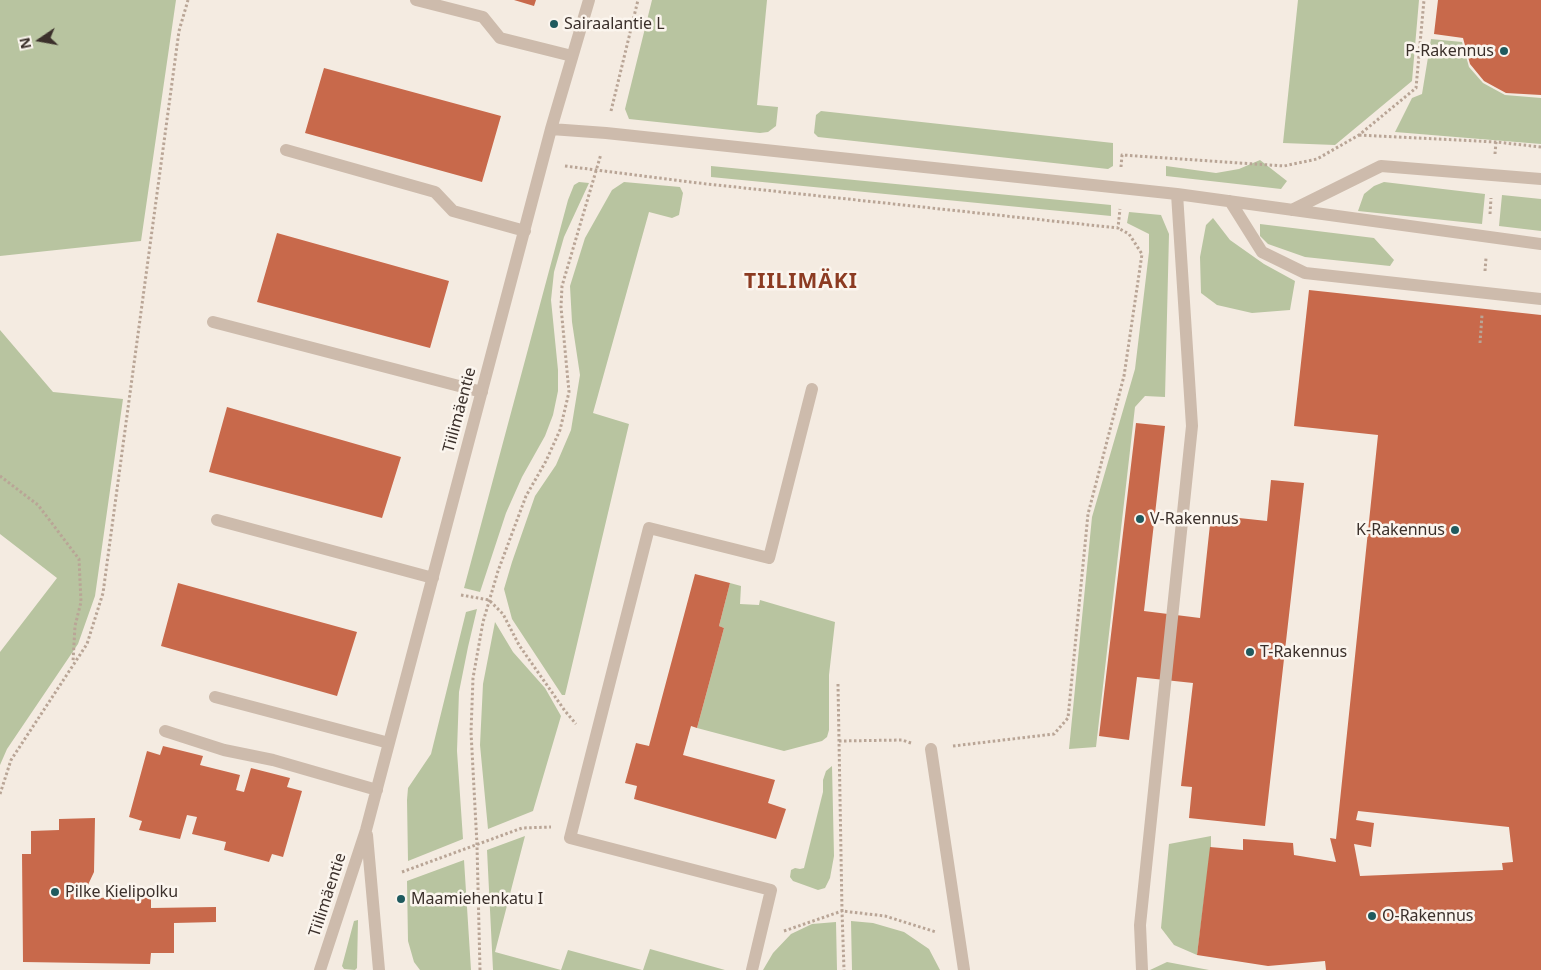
<!DOCTYPE html>
<meta charset="utf-8">
<style>
body{margin:0}
#map{position:relative;width:1541px;height:970px;overflow:hidden;background:#f4ebe1;font-family:"Noto Sans",sans-serif}
canvas{display:block}
.north{position:absolute;left:15px;top:15px;width:50px;height:50px;-webkit-text-stroke:4px #fbf5ee;paint-order:stroke;rotate:258deg;font-size:14px;font-weight:700;line-height:20px;text-align:center;color:#3b302b}
.north::after{content:'';display:block;margin:auto;width:18px;height:22px;background:#3b302b;clip-path:polygon(50% 0,100% 100%,50% 72%,0 100%)}
</style>
<div id="map">
<canvas width="1541" height="970"></canvas>
<div class="north">N</div>
</div>
<script>
const ctx = document.querySelector('canvas').getContext('2d');
ctx.lineJoin = 'round';
function fill(path, color) {
  ctx.fillStyle = color;
  ctx.fill(path, 'evenodd');
}
function toPath(rows) {
  const path = new Path2D();
  for (const r of rows) {
    path.moveTo(r[0], r[1]);
    for (let i = 2; i < r.length; i += 2) path.lineTo(r[i], r[i + 1]);
  }
  return path;
}
function strokePath(path, color, width, dash) {
  ctx.strokeStyle = color;
  ctx.lineWidth = width;
  ctx.lineCap = dash ? 'butt' : 'round';
  ctx.setLineDash(dash || []);
  ctx.stroke(path);
}
function write(font, color, halo, rows, align = 'center') {
  ctx.font = font + ' "Noto Sans",sans-serif';
  ctx.lineWidth = 5;
  ctx.setLineDash([]);
  ctx.textBaseline = 'middle';
  ctx.strokeStyle = halo;
  ctx.fillStyle = color;
  for (const [text, x, y, turn = 0] of rows) {
    ctx.save();
    ctx.translate(x, y);
    ctx.rotate((+turn || 0) * Math.PI / 180);
    ctx.textAlign = isNaN(turn) ? turn : align;
    if (halo) ctx.strokeText(text, 0, 0);
    ctx.fillText(text, 0, 0);
    ctx.restore();
  }
}
const green = toPath([
 [0,0,176,0,141,241,0,256],
 [652,0,767,0,757,105,778,107,776,126,768,132,760,133,629,119,625,109],
 [1298,0,1419,0,1412,81,1335,145,1283,143],
 [1431,39,1462,42,1469,67,1483,83,1505,95,1541,98,1541,144,1395,132,1412,98,1422,94],
 [821,111,1113,143,1113,166,1108,169,818,137,814,133,816,115],
 [1260,160,1287,181,1281,189,1166,176,1166,166,1216,173,1239,169],
 [711,166,1111,205,1111,216,711,177],
 [579,182,589,183,564,237,554,272,551,300,558,370,558,391,553,415,545,436,522,477,506,513,480,592,464,588,568,200,574,185],
 [624,182,680,187,683,193,679,215,672,218,649,212,593,413,629,424,565,695,562,695,512,619,504,589,512,562,535,496,556,465,571,430,580,375,572,322,570,286,585,238,612,190],
 [1384,182,1485,194,1482,224,1358,211,1364,194,1374,186],
 [1502,195,1541,199,1541,231,1499,226],
 [1129,212,1161,215,1169,234,1165,397,1145,396,1135,407,1096,747,1069,749,1092,517,1135,369,1149,252,1149,234,1127,223],
 [1213,218,1230,240,1264,264,1295,281,1290,310,1252,313,1217,305,1201,293,1200,257,1206,225],
 [1260,224,1374,238,1394,260,1390,266,1305,257,1268,244,1260,236],
 [0,330,53,392,123,399,95,596,78,644,7,749,0,765,0,652,57,578,0,534],
 [730,583,741,586,740,604,759,605,760,600,835,622,829,675,829,730,827,737,822,741,784,751,697,728,724,628,719,626],
 [477,609,468,647,459,692,457,751,463,839,408,861,407,800,408,788,431,754,466,612],
 [495,622,513,652,545,688,561,716,533,811,488,829,480,745,483,684],
 [832,766,834,856,830,878,825,888,818,890,793,881,790,877,791,870,795,868,800,869,804,868,823,792,823,780,826,771],
 [525,836,495,952,561,970,568,950,642,970,493,970,487,850],
 [1211,836,1211,846,1197,955,1174,945,1161,928,1169,844],
 [464,860,471,970,420,970,414,962,408,941,407,881],
 [358,920,357,968,355,970,344,969,342,966,354,921],
 [851,921,873,923,904,932,929,949,940,970,852,970],
 [836,922,837,970,763,970,773,953,791,934,812,924],
 [650,949,725,970,643,970],
 [1167,962,1209,970,1150,970]
]);
const building = toPath([
 [514,0,536,0,534,6],
 [1438,0,1541,0,1541,95,1506,93,1484,81,1470,64,1463,38,1434,34],
 [324,68,501,116,482,182,305,133],
 [277,233,449,281,430,348,257,302],
 [1309,290,1541,315,1541,970,1326,970,1325,961,1268,966,1197,955,1210,847,1243,850,1243,839,1293,843,1294,855,1336,862,1330,838,1336,839,1378,435,1294,426],
 [1358,811,1509,827,1513,862,1502,863,1503,870,1360,876,1354,844,1371,847,1374,823,1356,820],
 [227,407,401,457,382,518,209,472],
 [1136,423,1165,426,1144,611,1200,618,1211,515,1267,521,1271,480,1304,483,1265,826,1189,818,1192,787,1181,786,1193,683,1137,677,1129,740,1099,736],
 [695,574,730,583,719,626,724,628,697,728,691,726,683,755,775,780,768,803,786,809,776,839,634,799,637,786,625,783,636,743,649,746],
 [178,583,357,632,337,696,161,646],
 [163,746,203,756,200,765,240,775,236,790,244,792,251,768,290,778,287,787,302,791,283,857,272,854,269,862,224,850,226,842,192,834,197,817,187,815,180,839,139,830,142,821,129,817,147,751,160,755],
 [95,818,94,872,87,887,87,898,151,897,151,908,216,907,216,922,174,923,174,953,151,953,150,964,23,962,22,854,31,854,31,831,59,830,59,819]
]);
const path = toPath([
 [611,111,638,0],
 [1359,135,1496,142,1541,147],
 [1495,154,1496,142],
 [565,166,698,183,1118,228,1120,209],
 [1121,167,1122,155,1284,166,1317,159,1359,135,1416,88,1424,0],
 [1490,214,1491,198],
 [1485,271,1486,258],
 [1480,343,1482,315],
 [0,476,38,505,79,559,81,602,75,626,73,662],
 [461,595,489,600,503,614,519,645,565,711,576,724],
 [838,684,842,911,885,916,936,932],
 [839,741,902,740,911,743],
 [953,746,1054,734,1068,718,1088,514,1124,376,1142,254,1129,234,1118,228],
 [0,794,11,760,87,644,103,593,179,31,188,0],
 [402,872,522,828,551,827],
 [784,931,842,911,844,970],
 [480,970,477,845,471,732,473,678,483,622,498,571,526,496,546,461,560,430,569,392,561,307,562,286,601,154]
]);
const minor = toPath([
 [416,0,483,17,500,38,572,56],
 [551,129,606,133,1177,194,1541,244],
 [286,150,435,192,453,211,525,231],
 [1230,201,1262,252,1305,273,1541,299],
 [1292,210,1381,166,1541,179],
 [213,322,482,392],
 [217,520,433,578],
 [215,697,389,743],
 [165,731,224,750,273,760,377,790],
 [931,749,964,970],
 [367,835,379,970],
 [320,970,366,830,551,129,589,0],
 [752,970,771,890,570,838,649,528,769,558,812,389],
 [1142,970,1140,925,1192,426,1177,194]
]);
const markers = [
 [554,24,5,"#1f5a5e"],
 [1504,51,5,"#1f5a5e"],
 [1140,519,5,"#1f5a5e"],
 [1455,530,5,"#1f5a5e"],
 [1250,652,5,"#1f5a5e"],
 [55,892,5,"#1f5a5e"],
 [401,899,5,"#1f5a5e"],
 [1372,916,5,"#1f5a5e"]
];
const poiNames = [
 ["Sairaalantie L",564,24],
 ["P-Rakennus",1494,51,"right"],
 ["V-Rakennus",1150,519],
 ["K-Rakennus",1445,530,"right"],
 ["T-Rakennus",1260,652],
 ["Pilke Kielipolku",65,892],
 ["Maamiehenkatu I",411,899],
 ["O-Rakennus",1382,916]
];
const streetNames = [
 ["Tiilimäentie",460,410,-75],
 ["Tiilimäentie",328,895,-72]
];
const districtNames = [
 ["TIILIMÄKI",801,282]
];
fill(green, '#b8c4a0');
fill(building, '#c8694b');
strokePath(path, '#b9a596', 3, [2.5, 2.5]);
strokePath(minor, '#cdbbac', 12);
for (const [x, y, r, color] of markers) {
  const dot = new Path2D();
  dot.arc(x, y, r, 0, 2 * Math.PI);
  ctx.fillStyle = color;
  ctx.fill(dot);
  strokePath(dot, '#fbf5ee', 2);
}
write('16px', '#3b302b', '#fbf5ee', poiNames, 'left');
write('16px', '#3b302b', '#fbf5ee', streetNames);
ctx.letterSpacing = '1px';
write('bold 21px', '#8c3b22', '#fbf5ee', districtNames);
ctx.letterSpacing = '0px';
</script>
